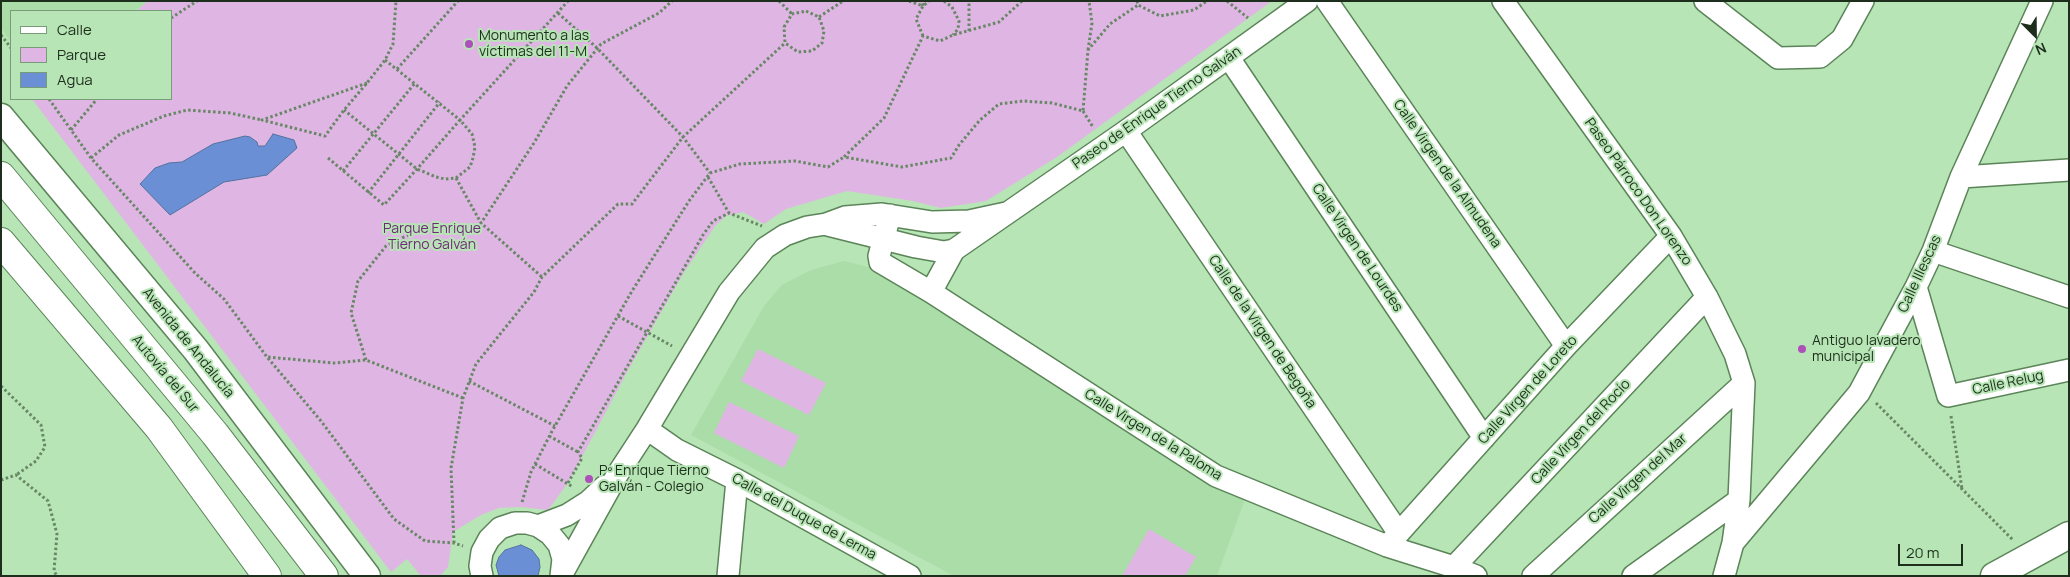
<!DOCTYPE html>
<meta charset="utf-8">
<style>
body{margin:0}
#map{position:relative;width:2070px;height:577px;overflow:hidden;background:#b7e5b5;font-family:Manrope,sans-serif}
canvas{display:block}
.frame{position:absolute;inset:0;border:2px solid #1d2e1c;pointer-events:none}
.legend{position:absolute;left:10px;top:10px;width:162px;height:90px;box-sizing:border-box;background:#b7e5b5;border:1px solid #799c78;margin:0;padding:6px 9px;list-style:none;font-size:15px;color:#1d2e1c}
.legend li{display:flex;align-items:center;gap:10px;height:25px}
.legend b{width:25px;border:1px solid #799c78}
.north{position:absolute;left:2010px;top:10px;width:50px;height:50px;-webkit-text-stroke:4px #b7e5b5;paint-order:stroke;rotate:157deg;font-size:14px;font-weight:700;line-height:20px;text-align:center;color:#1d2e1c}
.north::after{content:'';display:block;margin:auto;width:18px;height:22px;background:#1d2e1c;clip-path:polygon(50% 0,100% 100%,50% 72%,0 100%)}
.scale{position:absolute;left:1898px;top:544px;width:65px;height:22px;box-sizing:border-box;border:2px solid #1d2e1c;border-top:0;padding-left:6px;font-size:15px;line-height:18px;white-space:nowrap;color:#1d2e1c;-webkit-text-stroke:4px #b7e5b5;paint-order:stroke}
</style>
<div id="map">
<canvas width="2070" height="577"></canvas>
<div class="frame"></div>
<ul class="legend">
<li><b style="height:6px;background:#fff"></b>Calle</li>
<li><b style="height:14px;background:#dfb6e3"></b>Parque</li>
<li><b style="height:14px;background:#6b8fd5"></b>Agua</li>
</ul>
<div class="north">N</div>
<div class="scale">20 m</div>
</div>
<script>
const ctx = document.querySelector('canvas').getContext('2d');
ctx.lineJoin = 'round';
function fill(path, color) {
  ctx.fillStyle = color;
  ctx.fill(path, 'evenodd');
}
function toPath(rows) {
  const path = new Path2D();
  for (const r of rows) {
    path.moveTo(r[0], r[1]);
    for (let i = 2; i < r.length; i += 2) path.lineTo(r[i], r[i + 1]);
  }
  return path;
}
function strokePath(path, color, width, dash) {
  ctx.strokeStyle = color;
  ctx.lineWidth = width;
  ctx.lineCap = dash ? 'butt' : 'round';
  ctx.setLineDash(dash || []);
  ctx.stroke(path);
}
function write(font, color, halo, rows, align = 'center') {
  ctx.font = font + ' Manrope,sans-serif';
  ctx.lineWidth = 4;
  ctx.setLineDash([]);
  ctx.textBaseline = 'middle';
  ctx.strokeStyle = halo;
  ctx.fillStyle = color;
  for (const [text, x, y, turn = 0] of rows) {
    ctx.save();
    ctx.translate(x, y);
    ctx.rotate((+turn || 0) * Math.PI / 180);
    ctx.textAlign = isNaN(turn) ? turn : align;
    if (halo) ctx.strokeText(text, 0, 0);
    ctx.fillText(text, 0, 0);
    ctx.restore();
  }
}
const built = toPath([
 [1,1,148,1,135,11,11,11,11,42,1,28],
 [844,261,872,268,1205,481,1245,499,1217,576,954,576,691,435,764,306,782,285,811,270]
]);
const green = toPath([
 [148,1,1272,1,1057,157,986,201,941,208,913,201,847,191,786,209,764,224,743,212,726,216,715,226,683,274,626,374,568,483,548,510,521,507,499,508,481,515,453,532,448,567,440,576,421,576,407,559,391,572,32,99,171,99,171,11,136,11],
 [758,349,826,383,809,415,741,381],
 [729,402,799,436,784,468,714,433],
 [1149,529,1196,557,1185,576,1122,576]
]);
const water = toPath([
 [273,134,294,140,297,148,267,175,224,182,170,215,140,184,155,168,169,163,182,162,213,144,245,136,250,137,257,142,258,146,265,146,273,134],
 [521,545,532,550,539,559,540,567,538,576,499,576,496,565,499,557,505,550,521,545]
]);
const path = toPath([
 [779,1,792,14],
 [909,1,923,6,922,1],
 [944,1,952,7,959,21,958,29,953,35],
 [1022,1,999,22,953,35,940,41,923,36,884,118,844,157,902,167,951,158,959,145,980,120,999,104,1023,101,1052,103,1083,111,1088,50,1110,24,1138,5],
 [1137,1,1138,5,1160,16,1194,10,1207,1],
 [1227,1,1248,18],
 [806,11,819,17,824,31,822,43,812,51,798,52,785,43,784,27,792,14,806,11],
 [558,13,597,48,683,137,710,173],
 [819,17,843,1],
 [171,18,197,1],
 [969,31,969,1],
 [1,35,11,48],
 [923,36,916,19,923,6,929,1],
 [1088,50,1092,23,1089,1],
 [385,60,460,120,568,1],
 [397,69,458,1],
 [367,83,262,120,325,136,344,110,367,83,385,60,393,44,396,1],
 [49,99,91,158,195,273,224,299,267,357],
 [1083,111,1093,127],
 [71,130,97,99],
 [91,158,119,135,164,116,187,110,230,113,262,120],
 [328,158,384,205,417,169,460,120,472,134,475,147,473,158,470,167,456,178,445,179,436,177,417,169,344,110],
 [343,171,415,83],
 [708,177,729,213],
 [456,178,481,223,542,277],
 [368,193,440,102],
 [618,316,672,346],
 [366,360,351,313,358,281,386,246,414,232,436,228,476,226,481,223,534,143,567,86,601,44,659,13,672,1],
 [469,381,555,426],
 [1,386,41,425,45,447,36,461,16,475],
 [463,398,366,360,334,363,267,357,321,421,394,519,425,541,454,543,463,546],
 [1876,403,2013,540],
 [1951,416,1962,489],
 [549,436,578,452],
 [535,464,573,487],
 [1,480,16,475,48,501,57,534,54,571,57,576],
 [568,483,582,458,578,452,703,235,713,221,729,213,762,226],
 [522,502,531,472,551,433,632,291,689,201,710,173,740,164,795,161,828,167,844,157],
 [454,543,451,468,463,398,476,364,534,292,542,277,618,204,632,204,683,137,785,43]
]);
const minor = toPath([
 [1327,1,1566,346],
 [1503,1,1671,236,1707,297,1735,354,1744,383,1739,500,1733,543,1724,576],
 [1705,1,1778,58,1820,57,1842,39,1863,1],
 [1229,58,1484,438],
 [1126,131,1398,532],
 [1961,177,2069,170],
 [890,215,879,256,880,262,931,292,1216,476,1387,546,1454,567,1476,576],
 [828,225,916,247,944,252,954,250,1126,131,1307,1],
 [1933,251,2069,297],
 [1916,287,1948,396,2069,370],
 [931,292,954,250],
 [647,429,677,450,737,480,910,576],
 [538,526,567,515,589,501,605,486],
 [1733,543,1859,393,1916,287,1933,251,1961,177,2042,1],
 [1389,544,1566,346,1671,236],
 [1454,567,1707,297],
 [562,574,617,475,647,429,729,292,765,248,785,235,807,227,826,224,845,217,882,214,932,222,969,221,1006,213],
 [482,576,480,566,482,552,489,539,500,528,515,523,527,523,538,526,550,534,559,545,563,559,561,576],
 [728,576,737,480],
 [1533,576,1744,383],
 [1633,576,1739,500]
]);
const tertiary = toPath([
 [1,117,196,350,367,576],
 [1994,576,2069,535]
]);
const motorway = toPath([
 [1,176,215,434,324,576],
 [1,242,159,428,267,576]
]);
const markers = [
 [469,44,5,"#ae50b9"],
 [1802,349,5,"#ae50b9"],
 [589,479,5,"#ae50b9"]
];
const poiNames = [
 ["Monumento a las",479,36],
 ["víctimas del 11-M",479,52],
 ["Antiguo lavadero",1812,341],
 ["municipal",1812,357],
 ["Pº Enrique Tierno",599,471],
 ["Galván - Colegio",599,487]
];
const streetNames = [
 ["Paseo de Enrique Tierno Galván",1157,108,-35],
 ["Calle Virgen de la Almudena",1447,174,55],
 ["Paseo Párroco Don Lorenzo",1638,192,55],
 ["Calle Virgen de Lourdes",1357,248,56],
 ["Calle Illescas",1920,274,-65],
 ["Calle de la Virgen de Begoña",1262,332,56],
 ["Avenida de Andalucía",188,343,51],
 ["Autovía del Sur",165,374,50],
 ["Calle Relug",2008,383,-12],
 ["Calle Virgen de Loreto",1528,390,-48],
 ["Calle Virgen del Rocío",1581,432,-47],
 ["Calle Virgen de la Paloma",1153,435,32],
 ["Calle Virgen del Mar",1638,479,-42],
 ["Calle del Duque de Lerma",804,517,29]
];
const parkNames = [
 ["Parque Enrique",432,229],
 ["Tierno Galván",432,245]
];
fill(built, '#aadda7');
fill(green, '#dfb6e3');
fill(water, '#6b8fd5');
strokePath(water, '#54729e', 1);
strokePath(minor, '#5b8459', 24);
strokePath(tertiary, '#5b8459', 29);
strokePath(motorway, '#5b8459', 30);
strokePath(path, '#688766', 3, [2.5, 2.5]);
strokePath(minor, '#fff', 21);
strokePath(tertiary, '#fff', 26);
strokePath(motorway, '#fff', 28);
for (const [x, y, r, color] of markers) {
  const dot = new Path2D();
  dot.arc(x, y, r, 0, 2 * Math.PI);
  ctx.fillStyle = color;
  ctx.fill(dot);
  strokePath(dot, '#b7e5b5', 2);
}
write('14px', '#1d2e1c', '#b7e5b5', poiNames, 'left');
write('14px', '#1d2e1c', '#b7e5b5', streetNames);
write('14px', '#702978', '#b7e5b5', parkNames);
</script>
